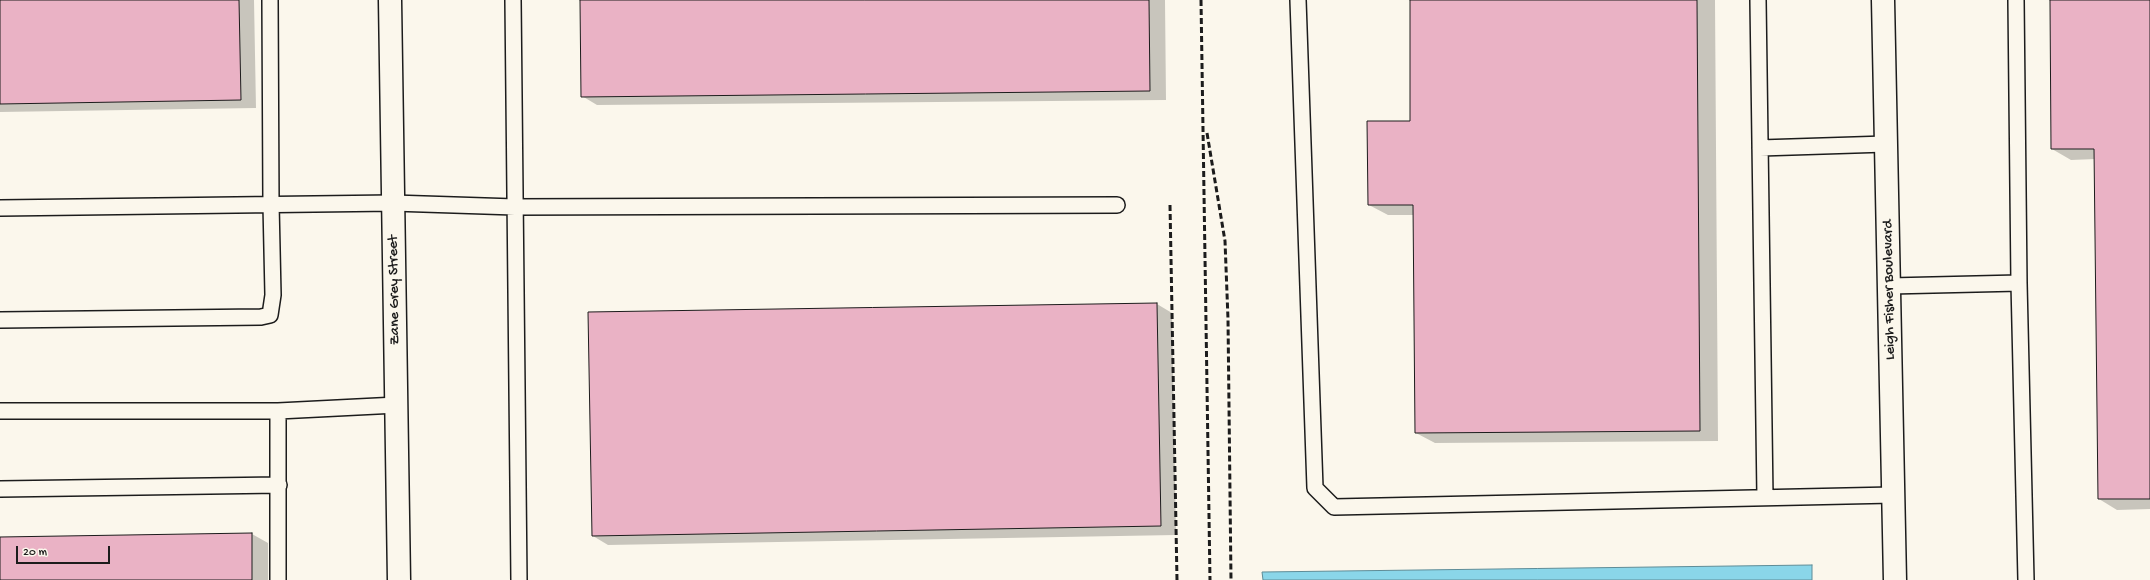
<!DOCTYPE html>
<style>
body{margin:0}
#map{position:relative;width:2150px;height:580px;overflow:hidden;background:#fbf7ec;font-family:"Gochi Hand",sans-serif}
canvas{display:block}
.scale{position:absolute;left:16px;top:546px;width:94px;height:18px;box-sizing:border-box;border:2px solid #1c1c1c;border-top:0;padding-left:5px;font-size:12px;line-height:14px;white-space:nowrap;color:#1c1c1c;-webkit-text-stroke:3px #fbf7ec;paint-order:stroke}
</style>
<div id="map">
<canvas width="2150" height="580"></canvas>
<div class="scale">20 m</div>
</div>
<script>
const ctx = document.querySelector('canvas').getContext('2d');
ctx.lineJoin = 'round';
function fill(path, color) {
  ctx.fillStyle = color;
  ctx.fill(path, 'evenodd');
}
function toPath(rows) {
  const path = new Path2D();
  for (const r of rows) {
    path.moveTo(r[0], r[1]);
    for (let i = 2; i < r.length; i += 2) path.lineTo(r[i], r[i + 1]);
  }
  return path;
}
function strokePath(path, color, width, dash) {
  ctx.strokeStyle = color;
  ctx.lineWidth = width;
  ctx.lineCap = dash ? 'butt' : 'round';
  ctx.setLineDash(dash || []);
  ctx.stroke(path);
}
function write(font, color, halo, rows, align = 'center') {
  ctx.font = font + ' "Gochi Hand",sans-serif';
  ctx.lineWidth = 3.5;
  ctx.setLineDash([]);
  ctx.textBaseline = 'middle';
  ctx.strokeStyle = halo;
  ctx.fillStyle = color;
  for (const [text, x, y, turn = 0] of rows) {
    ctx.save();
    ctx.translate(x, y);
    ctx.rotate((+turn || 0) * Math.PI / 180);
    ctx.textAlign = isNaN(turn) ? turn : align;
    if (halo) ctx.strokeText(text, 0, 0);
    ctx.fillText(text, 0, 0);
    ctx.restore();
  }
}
const water = toPath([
 [1812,565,1812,580,1263,580,1262,572,1812,565]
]);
const shadow = toPath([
 [0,0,254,0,256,108,0,112],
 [581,0,1165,0,1166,100,597,105,582,96],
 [1411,0,1715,0,1718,441,1435,443,1416,433,1414,215,1388,215,1369,205,1411,122],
 [2051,0,2150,0,2150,509,2117,510,2099,499,2096,159,2071,160,2052,149],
 [1157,304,1172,313,1176,535,608,545,593,536],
 [252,534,268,543,268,580,0,580,0,538]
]);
const building = toPath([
 [0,0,239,0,241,100,0,104,0,0],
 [580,0,1149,0,1150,91,581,97,580,0],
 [1410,0,1697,0,1700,431,1415,433,1413,205,1368,205,1367,121,1410,121,1410,0],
 [2050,0,2150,0,2150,499,2098,499,2094,149,2051,149,2050,0],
 [1157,303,1161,526,592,536,588,312,1157,303],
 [252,533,252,580,0,580,0,537,252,533]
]);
const service = toPath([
 [513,0,519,580],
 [1298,0,1315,488,1334,507,1893,495],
 [1758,0,1765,497],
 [2016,0,2019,283,2026,580],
 [1760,148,1886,144],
 [0,208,393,203,515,207,1117,205],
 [1890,286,2019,283],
 [0,320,261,317,270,315,273,295,271,204,270,0],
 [0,411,278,411],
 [0,489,279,485],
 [278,580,278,411,397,405]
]);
const tertiary = toPath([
 [390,0,399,580],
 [1883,0,1895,580]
]);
const rail = toPath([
 [1201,0,1210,580],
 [1207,133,1225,241,1228,319,1231,580],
 [1170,205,1177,580]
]);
const streetNames = [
 ["Zane Grey Street",395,290,-91],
 ["Leigh Fisher Boulevard",1890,290,-91]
];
fill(water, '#8ad6e9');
strokePath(water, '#5e8c97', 1);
fill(shadow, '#0003');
fill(building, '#eab2c5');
strokePath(building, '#1c1c1c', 1);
strokePath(service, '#1c1c1c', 18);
strokePath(tertiary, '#1c1c1c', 25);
strokePath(service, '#fbf7ec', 15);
strokePath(tertiary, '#fbf7ec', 22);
strokePath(rail, '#1c1c1c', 3, [6, 3]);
write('15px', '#1c1c1c', '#fbf7ec', streetNames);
</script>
